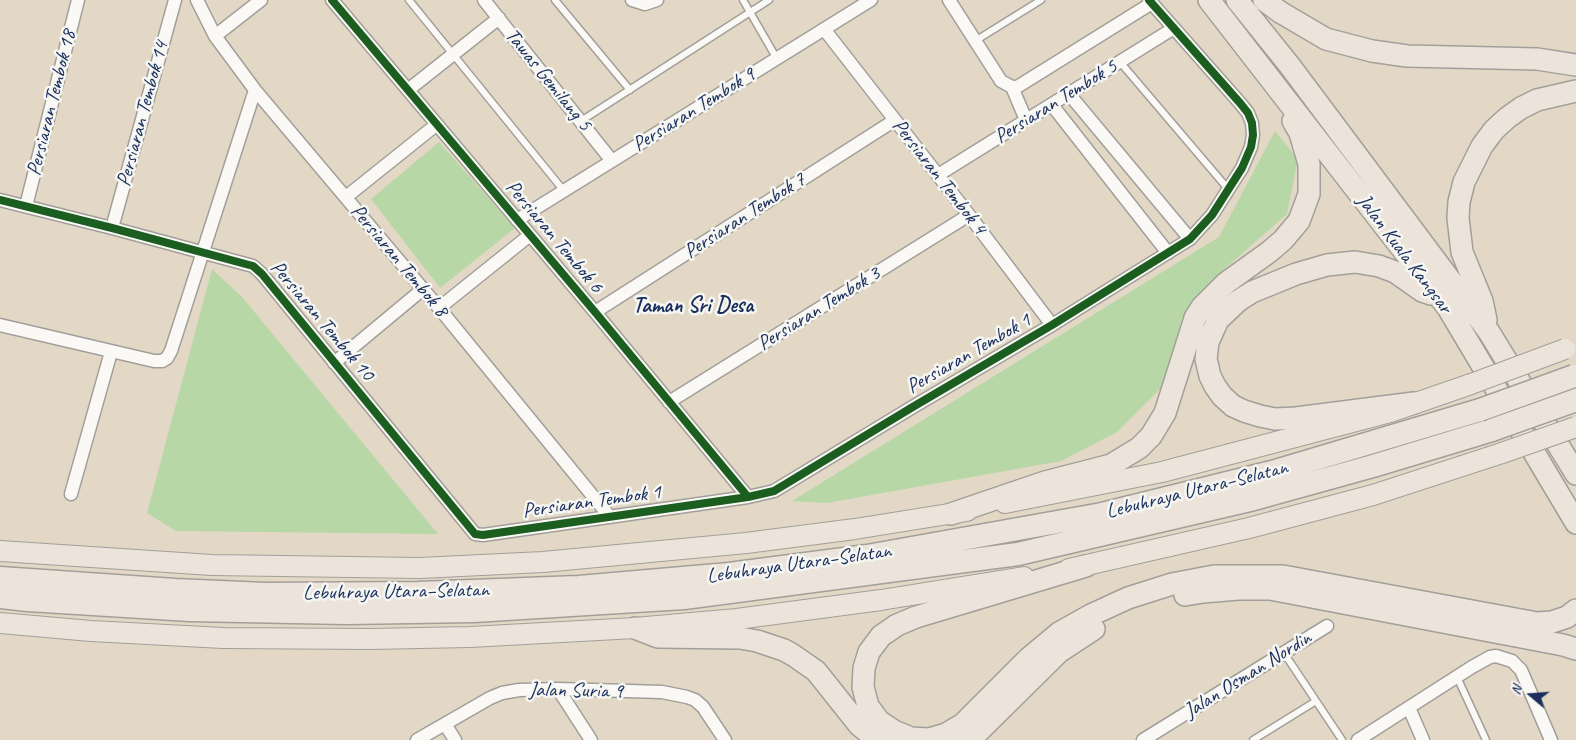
<!DOCTYPE html>
<meta charset="utf-8">
<style>
body{margin:0}
#map{position:relative;width:1576px;height:740px;overflow:hidden;background:#e2d8c5;font-family:Caveat,sans-serif}
canvas{display:block}
.north{position:absolute;left:1506px;top:670px;width:50px;height:50px;-webkit-text-stroke:4px #f6f6f2;paint-order:stroke;rotate:288deg;font-size:14px;font-weight:700;line-height:20px;text-align:center;color:#1b2f5e}
.north::after{content:'';display:block;margin:auto;width:18px;height:22px;background:#1b2f5e;clip-path:polygon(50% 0,100% 100%,50% 72%,0 100%)}
</style>
<div id="map">
<canvas width="1576" height="740"></canvas>
<div class="north">N</div>
</div>
<script>
const ctx = document.querySelector('canvas').getContext('2d');
ctx.lineJoin = 'round';
function fill(path, color) {
  ctx.fillStyle = color;
  ctx.fill(path, 'evenodd');
}
function toPath(rows) {
  const path = new Path2D();
  for (const r of rows) {
    path.moveTo(r[0], r[1]);
    for (let i = 2; i < r.length; i += 2) path.lineTo(r[i], r[i + 1]);
  }
  return path;
}
function strokePath(path, color, width, dash) {
  ctx.strokeStyle = color;
  ctx.lineWidth = width;
  ctx.lineCap = dash ? 'butt' : 'round';
  ctx.setLineDash(dash || []);
  ctx.stroke(path);
}
function write(font, color, halo, rows, align = 'center') {
  ctx.font = font + ' Caveat,sans-serif';
  ctx.lineWidth = 5;
  ctx.setLineDash([]);
  ctx.textBaseline = 'middle';
  ctx.strokeStyle = halo;
  ctx.fillStyle = color;
  for (const [text, x, y, turn = 0] of rows) {
    ctx.save();
    ctx.translate(x, y);
    ctx.rotate((+turn || 0) * Math.PI / 180);
    ctx.textAlign = isNaN(turn) ? turn : align;
    if (halo) ctx.strokeText(text, 0, 0);
    ctx.fillText(text, 0, 0);
    ctx.restore();
  }
}
const green = toPath([
 [1275,131,1298,159,1287,214,1220,273,1182,318,1164,385,1117,432,1061,461,827,503,792,501,1219,237],
 [439,142,515,228,440,288,371,199],
 [212,269,242,297,438,534,176,531,147,513]
]);
const service = toPath([
 [409,0,564,191],
 [555,0,630,90],
 [743,0,777,59],
 [975,41,1041,0],
 [1120,62,1229,190],
 [581,121,769,0],
 [1284,653,1342,740],
 [1457,677,1486,740],
 [1253,740,1316,701]
]);
const minor = toPath([
 [197,0,215,36,255,90,439,308,610,517],
 [332,0,595,312,748,497],
 [484,0,612,161],
 [632,0,645,4,657,0],
 [949,0,1001,81,1012,87,1017,87,1152,3],
 [824,29,969,215,1052,325],
 [215,36,261,0],
 [1012,87,1026,120],
 [408,90,499,18],
 [1069,94,1190,239],
 [1052,105,1168,253],
 [938,175,1174,28],
 [346,197,436,125],
 [0,200,112,228,253,266,262,274,475,534,483,535,748,497,774,491,784,485,911,408,1052,325,1190,239,1212,215,1242,168,1251,147,1253,135,1252,123,1248,113,1240,103,1149,0],
 [26,206,78,0],
 [517,220,871,0],
 [112,228,175,0],
 [439,308,530,235],
 [595,312,895,120],
 [0,325,154,361,162,361,167,358,171,351,255,90],
 [334,363,423,289],
 [669,402,969,215],
 [71,494,111,352],
 [558,689,591,740],
 [1409,708,1423,740],
 [445,724,455,740],
 [417,740,490,698,502,693,519,690,558,689,662,692,687,697,695,700,703,707,725,740],
 [1143,740,1327,626],
 [1358,740,1472,667,1490,657,1496,656,1512,661,1521,670,1551,740]
]);
const primary = toPath([
 [1005,503,1162,472,1390,412,1471,384],
 [0,551,212,565,420,568,543,562,746,543,855,529,967,511],
 [1069,569,1249,528,1373,495,1502,453],
 [0,623,91,631,223,638,370,639,470,637,635,628,737,619,881,600,1024,577]
]);
const trunk = toPath([
 [1209,0,1448,308,1576,523],
 [1237,0,1290,66,1489,332,1576,474],
 [1264,0,1280,12,1326,39,1372,51,1407,56,1537,59,1576,65],
 [1486,320,1482,301,1462,252,1458,218,1459,202,1464,182,1482,146,1494,130,1507,118,1521,108,1537,100,1576,91],
 [1414,403,1296,418,1275,419,1260,416,1244,411,1233,406,1222,396,1215,386,1210,376,1206,359,1208,342,1218,320,1238,301,1252,292,1296,274,1327,265,1355,262,1379,266,1395,272,1422,291,1431,294],
 [951,514,1045,482,1111,465,1139,448,1151,436,1165,413,1191,331,1195,318,1202,307,1226,283,1269,252,1283,240,1299,221,1309,194,1309,164,1300,133,1293,121],
 [1086,566,916,617,897,625,881,636,869,652,864,668,863,687,868,706,879,721,894,731,911,738,929,739,946,734,963,724,1029,658,1059,633,1091,615,1128,598,1172,584,1214,576,1283,576,1537,623,1552,622,1567,617,1576,610],
 [1185,595,1203,592,1238,589,1270,589,1563,645,1576,649],
 [635,628,658,637,740,638,757,641,784,650,793,655,816,671,859,725,877,740],
 [967,740,979,731,1059,652,1094,629]
]);
const motorway = toPath([
 [0,578,175,590,265,594,418,593,579,587,729,574,867,556,1102,514,1272,472,1480,410],
 [0,597,28,600,190,610,346,613,474,611,684,598,1018,554,1254,499,1373,466,1492,430]
]);
const primaryBridge = toPath([
 [1471,384,1565,349],
 [1502,453,1576,427]
]);
const motorwayBridge = toPath([
 [1480,410,1574,376],
 [1492,430,1576,400]
]);
const cycleway = toPath([
 [332,0,595,312,748,497],
 [0,200,112,228,253,266,262,274,475,534,483,535,748,497,774,491,784,485,911,408,1052,325,1190,239,1212,215,1242,168,1251,147,1253,135,1252,123,1248,113,1240,103,1149,0]
]);
const streetNames = [
 ["Tawas Gemilang 5",548,80,51],
 ["Persiaran Tembok 5",1056,102,-32],
 ["Persiaran Tembok 18",52,103,-76],
 ["Persiaran Tembok 9",694,110,-32],
 ["Persiaran Tembok 14",143,114,-75],
 ["Persiaran Tembok 4",939,177,52],
 ["Persiaran Tembok 7",745,216,-33],
 ["Persiaran Tembok 6",554,237,50],
 ["Jalan Kuala Kangsar",1404,254,53],
 ["Persiaran Tembok 8",399,261,50],
 ["Persiaran Tembok 3",819,309,-32],
 ["Persiaran Tembok 10",322,321,50],
 ["Persiaran Tembok 1",969,354,-30],
 ["Lebuhraya Utara–Selatan",1197,490,-14],
 ["Persiaran Tembok 1",592,502,-8],
 ["Lebuhraya Utara–Selatan",799,564,-8],
 ["Lebuhraya Utara–Selatan",396,592,-1],
 ["Jalan Osman Nordin",1248,675,-32],
 ["Jalan Suria 9",576,691,1]
];
const neighbourhoodNames = [
 ["Taman Sri Desa",693,306]
];
fill(green, '#b7d7a7');
strokePath(service, '#a29f9a', 9);
strokePath(minor, '#a29f9a', 15);
strokePath(primary, '#a29f9a', 22);
strokePath(trunk, '#a29f9a', 24);
strokePath(motorway, '#a29f9a', 25);
strokePath(service, '#fbf9f6', 6);
strokePath(minor, '#fbf9f6', 12);
strokePath(primary, '#ece4db', 20);
strokePath(trunk, '#ece4db', 21);
strokePath(motorway, '#ece4db', 22);
strokePath(primaryBridge, '#a29f9a', 22, []);
strokePath(motorwayBridge, '#a29f9a', 25, []);
strokePath(primaryBridge, '#ece4db', 20);
strokePath(motorwayBridge, '#ece4db', 22);
strokePath(cycleway, '#1b5e20', 8);
write('21px', '#1b2f5e', '#f6f6f2', streetNames);
write('bold 22px', '#1b2f5e', '#f6f6f2', neighbourhoodNames);
</script>
